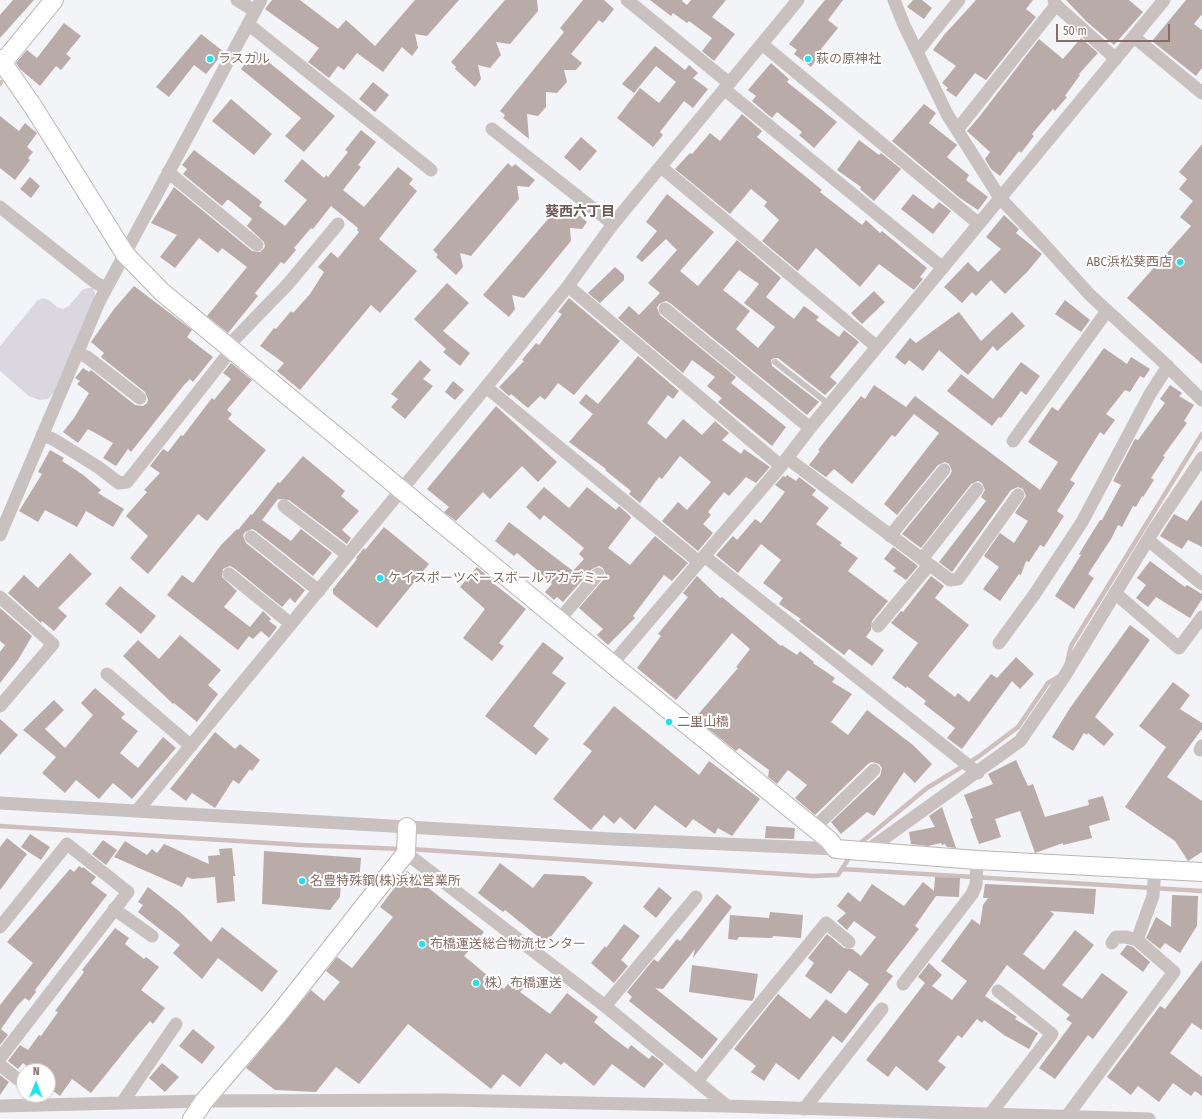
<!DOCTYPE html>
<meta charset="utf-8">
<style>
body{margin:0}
#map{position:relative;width:1202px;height:1119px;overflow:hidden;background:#f3f4f7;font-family:"Fira Sans Condensed",sans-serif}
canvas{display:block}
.north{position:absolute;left:16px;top:1063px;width:40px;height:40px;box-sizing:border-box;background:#fff;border:1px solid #cfc5c1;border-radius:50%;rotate:1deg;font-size:11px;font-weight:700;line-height:16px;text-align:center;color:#886d63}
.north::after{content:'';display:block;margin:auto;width:14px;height:18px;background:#15e5f6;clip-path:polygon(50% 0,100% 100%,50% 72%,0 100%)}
.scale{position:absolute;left:1056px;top:24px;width:114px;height:18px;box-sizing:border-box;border:2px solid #886d63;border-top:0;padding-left:5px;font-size:12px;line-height:14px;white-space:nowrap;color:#886d63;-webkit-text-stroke:3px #fff;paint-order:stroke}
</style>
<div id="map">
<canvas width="1202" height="1119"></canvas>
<div class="north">N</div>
<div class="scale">50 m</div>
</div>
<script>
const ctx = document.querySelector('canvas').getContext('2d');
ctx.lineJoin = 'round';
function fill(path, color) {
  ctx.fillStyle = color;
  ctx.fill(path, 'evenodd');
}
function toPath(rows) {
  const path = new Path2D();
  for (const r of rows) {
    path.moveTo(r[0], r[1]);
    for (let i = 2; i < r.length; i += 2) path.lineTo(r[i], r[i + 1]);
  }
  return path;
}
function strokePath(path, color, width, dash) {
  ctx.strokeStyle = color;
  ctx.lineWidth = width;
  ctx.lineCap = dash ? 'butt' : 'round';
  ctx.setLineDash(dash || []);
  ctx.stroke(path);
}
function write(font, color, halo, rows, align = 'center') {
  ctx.font = font + ' "Fira Sans Condensed","Noto Sans JP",sans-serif';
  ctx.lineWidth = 4;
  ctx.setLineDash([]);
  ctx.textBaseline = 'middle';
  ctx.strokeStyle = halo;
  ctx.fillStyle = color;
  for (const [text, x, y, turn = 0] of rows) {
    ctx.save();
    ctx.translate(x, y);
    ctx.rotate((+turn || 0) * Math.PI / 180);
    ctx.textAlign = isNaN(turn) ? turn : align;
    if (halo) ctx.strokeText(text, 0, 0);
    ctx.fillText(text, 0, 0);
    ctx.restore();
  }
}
const green = toPath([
 [87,288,92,288,95,292,95,297,54,392,48,399,39,400,29,396,0,371,0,346,37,301,43,298,49,300,57,307,63,309,69,306,82,290]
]);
const stream = toPath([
 [0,84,1,82],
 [1067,663,1071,646,1202,434],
 [0,826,301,845,403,849],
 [858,845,927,788,978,757,1018,727,1048,683,1058,677],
 [410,849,813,876,838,875,851,855],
 [842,869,1202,891]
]);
const building = toPath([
 [13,0,34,0,0,38,0,15],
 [272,0,300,0,338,29,346,20,375,46,415,0,459,0,427,36,415,34,418,48,412,56,402,47,383,72,357,53,344,70,338,66,329,78,308,62,319,48,265,9],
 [505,0,537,0,538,11,510,44,496,42,501,55,490,68,478,65,481,79,475,87,455,69,456,67,451,62],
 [583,0,604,0,614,9,603,23,599,20,571,54,582,63,576,70,564,70,567,82,557,93,546,92,546,107,538,116,527,114,529,139,503,118,505,115,500,111,564,32,560,28],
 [650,0,683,0,682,1,687,5,691,0,726,0,712,17,735,34,714,61,702,51,712,38,689,21,687,23,673,13,671,16],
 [825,0,843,0,828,20,838,28,821,49,823,51,811,67,794,54,797,50,789,44],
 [913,0,922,0,932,8,924,19,907,7],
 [976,0,1033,0,1026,9,1036,17,986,80,975,73,956,97,946,90,948,88,942,83,956,66,933,50,944,35],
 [1066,0,1129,0,1143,12,1114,45,1086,21],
 [1186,0,1202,0,1202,14,1194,24,1202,30,1202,68,1196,76,1152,41],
 [64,23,81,36,66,54,71,58,61,70,56,66,40,86,20,69,16,63,27,50,37,58],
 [201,34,224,52,206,74,194,65,169,97,156,87],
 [1081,38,1098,53,1079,74,1080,75,1065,96,1067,97,1055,111,1053,109,1032,134,1034,136,1021,153,1019,151,1000,176,991,169,985,159,990,152,967,131,979,117,1039,39,1063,59],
 [655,46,685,70,689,65,698,73,693,78,708,89,693,108,684,101,660,132,663,135,653,147,617,118,640,88,659,103,676,82,656,66,634,93,622,84],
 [255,51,335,116,304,152,285,136,301,118,241,69],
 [771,63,789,79,787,82,837,122,814,148,799,135,802,132,777,112,772,118,752,101,756,96,748,90],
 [373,82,389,95,375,112,359,99],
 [231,99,272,134,254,155,212,121],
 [924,104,936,113,929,123,957,145,947,157,969,175,966,180,988,197,978,210,960,198,892,141],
 [742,114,762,131,757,137,822,190,820,192,862,225,866,220,880,233,882,231,927,268,920,277,923,279,914,290,879,264,860,287,816,248,798,271,762,241,779,220,764,206,767,202,751,189,730,214,675,169,690,153,692,154,710,133,720,141],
 [0,116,19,131,25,123,37,133,27,147,33,152,28,158,30,160,15,180,0,168],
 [361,130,376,142,358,165,361,167,343,190,364,207,398,167,413,179,409,184,417,191,379,239,417,271,380,313,371,305,300,390,277,371,284,363,260,346,274,328,276,329,291,311,293,313,310,294,324,272,318,267,331,252,338,258,359,232,357,230,358,228,331,206,313,229,311,228,294,248,296,250,284,264,281,262,255,293,258,296,228,333,207,316,247,267,222,248,218,253,199,238,175,268,160,257,177,235,151,223,174,187,252,251,260,252,265,247,264,242,247,226,252,219,229,200,227,200,222,206,183,174,187,169,182,165,194,150,244,188,262,202,259,206,285,226,307,200,284,181,302,159,324,178,326,175,328,177,348,152,345,150],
 [581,137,597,151,580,171,564,157],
 [859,140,879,155,881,153,901,169,874,201,860,189,861,187,837,170],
 [1202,144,1202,364,1127,298,1191,226,1180,217,1193,201,1179,189,1187,179,1179,172],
 [508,163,512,167,515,164,535,180,529,187,517,186,519,199,471,256,460,253,463,267,456,275,436,257,438,255,433,250],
 [30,177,40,186,31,198,20,189],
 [667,194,714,232,680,271,698,286,737,240,781,278,766,297,794,319,804,306,819,317,816,320,839,337,844,330,859,342,830,377,837,383,825,395,778,358,774,358,771,360,772,366,819,402,807,415,670,303,666,301,659,304,657,308,660,315,736,377,731,383,786,427,772,446,718,402,722,398,707,386,715,377,692,360,683,373,618,318,629,306,639,315,660,293,648,283,677,250,666,239,642,262,636,257,657,231,646,222],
 [739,270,759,284,744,303,775,327,758,348,736,329,750,311,723,290],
 [913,194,933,209,939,202,951,211,933,234,901,209],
 [560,205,565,209,568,206,587,222,582,229,570,228,571,241,524,298,512,295,515,309,509,317,483,295],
 [1004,215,1019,229,1016,233,1042,254,1028,271,1005,294,991,280,976,296,972,292,962,303,944,287,968,262,978,272,1001,249,986,237],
 [615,267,624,275,624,280,600,303,588,293],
 [447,283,469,303,443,331,470,353,460,366,443,352,446,349,414,319],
 [134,286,192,330,187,337,213,357,193,382,190,379,184,385,131,452,128,449,116,466,103,458,113,443,88,429,78,443,63,432,74,418,89,393,77,384,80,381,75,378,83,368,89,372,91,370,135,405,143,406,147,403,148,399,145,392,101,357,104,353,91,342,114,309],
 [874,291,885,302,862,324,851,313],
 [569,298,620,341,574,395,558,383,545,400,540,396,528,408,511,394,509,396,499,387,524,361,522,360,536,343,539,345,562,314,558,312],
 [1065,300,1090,320,1081,332,1055,314],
 [959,312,981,341,1012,312,1025,326,997,351,993,346,968,375,939,350,923,371,909,360,905,365,895,357,910,338,916,343],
 [1104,348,1127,364,1131,357,1150,369,1144,378,1140,376,1130,392,1125,390,1106,414,1115,420,1104,435,1100,432,1070,480,1075,483,1057,511,1064,516,1044,547,1040,545,1029,562,1026,561,1021,575,1019,574,1000,601,983,589,999,567,984,556,1000,533,1014,543,1028,521,1015,513,1026,496,1023,489,1018,487,1011,490,952,572,939,562,986,501,981,497,985,490,982,483,978,481,971,484,921,548,902,534,950,475,952,471,949,464,945,462,938,465,897,515,884,504,939,433,914,414,895,437,892,435,852,484,834,469,826,477,809,465,820,451,818,450,829,436,861,396,865,399,874,385,906,407,915,396,1040,490,1058,462,1028,442,1052,407,1058,411],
 [638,356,679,391,673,399,668,395,647,423,666,439,683,419,702,435,715,421,729,433,722,440,741,454,744,449,770,467,756,483,746,477,729,496,724,492,708,512,711,515,703,524,713,533,698,551,662,521,678,502,687,510,711,482,680,456,662,479,659,477,640,503,629,494,631,491,605,470,606,469,569,442,593,414,579,403,586,394,598,404],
 [420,360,431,370,423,379,433,386,405,419,391,407,398,399,391,394],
 [1021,362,1040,376,1026,395,1021,391,1001,418,999,417,992,426,947,391,961,374,993,399],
 [231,363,252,380,227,410,232,414,228,419,266,450,207,521,198,514,148,574,130,558,148,536,126,516,147,492,144,490,160,473,150,466,163,449,168,452,181,435,183,436,212,398,214,400,231,379,223,373],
 [453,381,464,390,455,400,445,392],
 [1170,385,1182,393,1179,396,1194,405,1184,421,1187,423,1163,456,1165,457,1151,478,1154,480,1143,497,1142,496,1136,507,1133,506,1122,527,1118,525,1111,539,1088,574,1094,578,1074,609,1055,596,1081,555,1079,554,1100,520,1102,520,1121,485,1113,481,1135,439,1138,440,1165,403,1160,399],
 [496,406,557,462,538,482,522,466,490,499,483,492,456,521,444,512,449,507,427,489],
 [50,450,64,458,62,461,82,474,101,490,98,493,124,509,113,527,86,511,77,527,45,510,38,522,19,511,42,474,38,472],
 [303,456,345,491,341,496,359,511,342,530,351,538,347,544,289,500,278,499,262,520,291,541,301,529,332,553,313,576,256,531,252,529,245,532,243,536,246,543,305,590,295,603,290,598,282,607,234,568,230,566,223,569,222,577,237,591,224,607,250,627,263,611,271,619,269,621,277,627,269,638,261,631,253,639,249,636,238,650,167,595,182,575,193,583,221,545,237,529,238,530,251,514,252,515,278,482,280,483],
 [787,475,796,481,799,477,816,490,812,495,829,508,816,524,842,543,840,545,858,558,848,571,888,601,872,621,871,630,866,637,884,650,872,666,849,649,844,655,799,621,801,619,779,604,783,598,763,583,781,560,761,544,738,573,716,555,733,536,737,540,755,519,761,523,785,492,775,485,783,476,786,477],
 [544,487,569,508,587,487,616,510,619,506,630,516,631,518,608,548,630,565,655,536,688,563,672,581,664,575,633,616,635,618,608,645,597,635,603,629,579,608,604,579,606,575,603,568,599,566,592,569,563,602,557,597,554,600,545,592,552,584,536,569,517,553,514,556,495,541,509,522,573,571,584,559,579,554,584,548,544,515,540,520,526,507],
 [1202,499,1202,547,1188,540,1182,549,1160,536,1174,514,1187,521],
 [384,527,429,564,377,628,333,594,333,589,357,559,356,558,364,548,365,550],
 [893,547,918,566,906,580,893,571,896,568,884,559],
 [70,553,92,574,58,608,67,616,54,631,42,621,41,623,8,593,24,575,38,588],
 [1150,561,1185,587,1187,585,1202,594,1202,599,1190,618,1156,597,1148,607,1136,598,1146,585,1137,578],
 [477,567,494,582,493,583,526,609,499,643,504,646,492,661,463,638,485,609,460,587],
 [697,576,720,598,722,597,781,646,782,645,797,655,800,651,814,662,813,663,835,678,832,682,852,694,831,722,848,735,867,710,913,745,932,764,915,783,904,772,874,816,867,812,841,834,831,822,880,776,882,768,879,764,872,762,868,764,815,815,795,798,807,785,788,770,777,784,768,777,769,770,739,748,736,751,695,718,738,668,736,667,750,649,732,633,676,700,637,668,661,636,658,634,688,597,683,593],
 [931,576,944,586,935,598,969,625,928,676,955,697,958,693,969,702,991,674,997,678,1016,657,1034,674,1020,689,1012,681,962,749,947,738,955,728,924,704,926,701,907,686,906,688,892,678,918,643,891,623,901,611,903,612],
 [120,586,156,616,141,634,105,604],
 [0,608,32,636,18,660,0,683,0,652,5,645,0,641],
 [1130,625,1150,640,1095,717,1114,734,1104,746,1088,733,1087,735,1084,733,1073,751,1052,737,1070,708],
 [180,635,221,670,208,685,218,694,197,722,174,703,173,704,123,656,138,640,159,659],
 [543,642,564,658,552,673,566,683,533,726,549,739,536,755,485,716],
 [1173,682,1190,695,1180,709,1202,723,1202,729,1167,777,1202,801,1202,852,1188,861,1175,841,1125,807,1166,747,1139,726],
 [95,688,125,714,121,718,138,731,120,753,138,768,163,737,176,748,132,799,113,783,99,799,76,780,65,793,42,773,56,757,23,730,54,700,64,710,45,729,65,748,93,715,81,703],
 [614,706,699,775,709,761,760,799,732,836,718,828,715,834,693,819,686,828,655,805,635,830,620,817,614,824,604,815,591,830,553,799,592,751,583,744],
 [0,719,18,735,0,755],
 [215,732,235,749,240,744,260,760,252,771,250,769,239,784,233,780,215,808,192,793,186,801,170,789],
 [1016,760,1028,786,1033,784,1045,817,1089,805,1088,800,1103,796,1110,820,1089,826,1092,838,1063,845,1063,843,1035,853,1020,811,995,819,1001,837,979,844,970,819,973,818,964,795,993,784,988,774],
 [942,807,956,848,947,847,945,844,942,845,941,843,928,846,911,844,909,832,935,827,929,816],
 [766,826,795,828,794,839,765,838],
 [30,834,50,847,41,860,21,847],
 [7,838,27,854,0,890,0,847],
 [103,840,117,850,106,865,92,854],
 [125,841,147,855,152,849,157,853,164,844,209,864,208,856,220,855,219,849,232,848,235,875,236,876,233,876,235,901,217,903,215,877,192,879,187,877,182,887,114,857],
 [264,851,361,858,359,883,341,881,340,897,330,910,262,904],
 [500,863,533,888,544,874,584,876,593,883,546,943,505,910,503,912,478,893],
 [79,866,82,868,83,867,96,877,91,883,107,895,35,990,36,992,29,1001,25,998,18,1005,1,1029,8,1035,0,1045,0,1005,33,963,7,942,70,869,74,872],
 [407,871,484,932,464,956,504,989,515,975,527,984,520,992,550,1014,567,993,598,1017,594,1022,612,1037,628,1049,631,1045,649,1059,652,1055,664,1064,644,1088,612,1064,594,1086,564,1062,561,1065,546,1053,520,1087,503,1074,491,1089,408,1024,359,1084,336,1067,316,1092,275,1090,246,1068,311,990,324,1001,340,982,326,971,337,957,352,968,393,917,380,907],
 [935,877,960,878,959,897,936,896,915,926,919,929,886,971,893,976,842,1043,833,1036,799,1080,776,1063,764,1081,751,1072,756,1066,734,1049,778,994,810,1019,826,999,846,1014,869,984,849,970,831,994,805,976,814,963,808,958,827,934,844,948,852,949,861,956,876,937,854,921,847,930,837,921,846,913,837,906,848,892,860,902,872,884,904,906,923,882,934,891],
 [985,884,1096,889,1094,914,1050,911,1054,914,1023,954,1044,970,1075,930,1094,945,1062,985,1082,999,1102,973,1128,992,1093,1039,1088,1035,1055,1079,1039,1068,1072,1023,1066,1019,1070,1015,1007,965,985,996,1017,1017,1015,1019,1038,1033,1029,1049,1004,1035,984,1020,982,1023,977,1019,962,1038,958,1035,938,1061,946,1067,927,1091,896,1066,888,1077,866,1060,925,983,918,977,929,963,942,975,932,986,952,1000,967,981,941,961,972,919,980,925,983,905,988,898,983,898],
 [148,887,180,912,211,942,222,927,278,971,262,992,218,958,202,979,173,953,180,945,138,912,143,905,138,902],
 [659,887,672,898,656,918,643,907],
 [717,894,732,907,693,958,695,949,663,989,655,988,718,1039,702,1059,629,1001,632,997,627,992,654,959,658,962,677,939,680,941],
 [1172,895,1198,896,1197,926,1180,953,1165,943,1160,949,1146,938,1156,917,1171,927],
 [770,912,803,915,801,938,773,936,772,938,739,937,737,940,728,939,730,915,769,918],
 [624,924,640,936,621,960,628,966,614,983,591,963,605,946,606,948],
 [115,928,129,938,125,944,144,959,146,957,159,967,141,990,165,1008,153,1024,150,1021,136,1037,91,1093,72,1079,60,1096,48,1087,48,1071,33,1071,23,1063,18,1069,8,1061,20,1045,28,1050,39,1035,41,1036,58,1012,55,1011,84,972,82,970],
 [1127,945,1133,947,1150,962,1143,972,1120,954],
 [1202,960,1202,1030,1192,1023,1170,1053,1202,1077,1202,1096,1195,1091,1191,1096,1173,1083,1159,1102,1138,1086,1131,1095,1107,1077,1160,1006,1165,1009],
 [692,965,758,974,754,998,752,1001,689,992],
 [193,1029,215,1047,202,1064,179,1046],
 [162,1063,179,1077,165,1092,149,1078],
 [0,1075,9,1082,0,1095]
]);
const lane = toPath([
 [775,362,830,405]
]);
const street = toPath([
 [237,0,255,11],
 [627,0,729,83],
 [894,0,904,25,947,114,1000,198,1041,241,1090,295,1160,359,1202,400],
 [1054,0,1056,5,1116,59],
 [248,24,431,170],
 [1134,37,1202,93],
 [762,44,979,224],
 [917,52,959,0],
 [724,89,943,268],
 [492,129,613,224],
 [957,130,1056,5],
 [661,167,877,347],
 [168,172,257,245],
 [0,207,96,283,106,288],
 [568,286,781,466],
 [665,309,810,428],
 [228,346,288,284,338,224],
 [77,353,87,357,140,398],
 [486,387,699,562],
 [42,435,53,439,98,467,119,483,127,482,232,349],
 [1013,441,1107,311],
 [787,458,950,580,958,579,1018,495],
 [284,506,348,555],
 [0,535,99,302,261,0],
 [890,536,944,470],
 [251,537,319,591],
 [1148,540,1202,584],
 [704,556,978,773],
 [922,559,977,489],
 [229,574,291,624],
 [1115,593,1179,648,1202,617],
 [0,597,53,644,0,706],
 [559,620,598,574],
 [878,626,929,565],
 [999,643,1034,595,1082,522,1150,394,1168,366],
 [612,664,781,466,810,428,1164,0],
 [107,674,191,746],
 [1200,750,1202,746],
 [0,803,612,839,836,849],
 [137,811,486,387,568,286,613,224,798,0],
 [814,828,874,770],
 [865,852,1020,741,1064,677,1155,528,1202,458],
 [406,853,605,1006,727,1106],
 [114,909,152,936],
 [0,927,67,844,128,892,0,1058],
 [1112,943,1116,937,1126,937,1137,940],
 [903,984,972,894,976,885,977,860],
 [605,1006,696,897],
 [0,1065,24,1084],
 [697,1081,826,923,849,942],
 [122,1103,176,1024],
 [0,1106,204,1101,446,1100,727,1106,1149,1119],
 [804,1109,882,1009],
 [991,1113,1052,1034,998,991],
 [1067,1116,1174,972,1137,940,1153,896,1155,869]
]);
const secondary = toPath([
 [0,59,34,108,125,254,162,292,612,664,829,840,836,849,977,860,1202,872],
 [0,66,54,0],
 [192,1119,204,1101,278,1015,406,853,407,827]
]);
const markers = [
 [210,59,4,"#15e5f6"],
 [808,59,4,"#15e5f6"],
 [1180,262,4,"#15e5f6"],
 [380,578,4,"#15e5f6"],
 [669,722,4,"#15e5f6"],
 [302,881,4,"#15e5f6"],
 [422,944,4,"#15e5f6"],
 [476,983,4,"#15e5f6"]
];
const poiNames = [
 ["ラスカル",218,59],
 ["萩の原神社",816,59],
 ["ABC浜松葵西店",1172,262,"right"],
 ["ケイスポーツベースボールアカデミー",388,578],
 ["二里山橋",677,722],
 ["名豊特殊鋼(株)浜松営業所",310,881],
 ["布橋運送総合物流センター",430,944],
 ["株）布橋運送",484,983]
];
const neighbourhoodNames = [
 ["葵西六丁目",580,212]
];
fill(green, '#dbd7e1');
strokePath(stream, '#cebebd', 4.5);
fill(building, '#b9aba8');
strokePath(secondary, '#bdb4b1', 20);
strokePath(lane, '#c8c1bf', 6);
strokePath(street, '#c8c1bf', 13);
strokePath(secondary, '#fff', 18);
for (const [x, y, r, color] of markers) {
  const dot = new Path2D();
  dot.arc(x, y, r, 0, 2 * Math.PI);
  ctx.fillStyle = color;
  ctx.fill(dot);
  strokePath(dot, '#fff', 1.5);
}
write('13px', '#886d63', '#fff', poiNames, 'left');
write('bold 14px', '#6c5951', '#fff', neighbourhoodNames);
</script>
